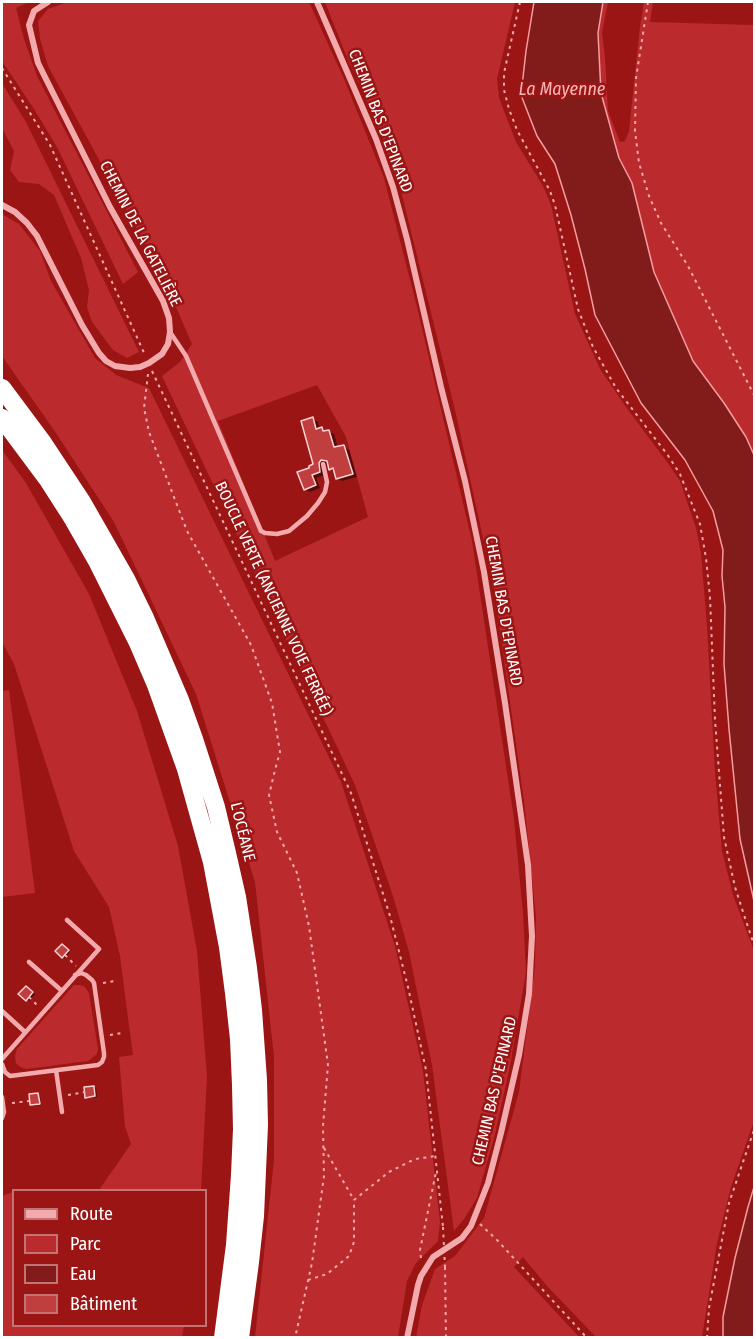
<!DOCTYPE html>
<meta charset="utf-8">
<style>
body{margin:0}
#map{position:relative;width:756px;height:1339px;overflow:hidden;background:#9b1515;font-family:"Fira Sans Condensed",sans-serif}
canvas{display:block}
.frame{position:absolute;inset:0;border:3px solid #fff;pointer-events:none}
.legend{position:absolute;left:12px;top:1189px;width:195px;height:138px;box-sizing:border-box;background:#9b1515;border:2px solid #c37373;margin:0;padding:8px 10px;list-style:none;font-size:18px;color:#fff}
.legend li{display:flex;align-items:center;gap:12px;height:30px}
.legend b{width:30px;border:2px solid #c37373}
</style>
<div id="map">
<canvas width="756" height="1339"></canvas>
<div class="frame"></div>
<ul class="legend">
<li><b style="height:8px;background:#f3aaac"></b>Route</li>
<li><b style="height:16px;background:#bb2b2e"></b>Parc</li>
<li><b style="height:16px;background:#821c1b"></b>Eau</li>
<li><b style="height:16px;background:#c13e3f"></b>Bâtiment</li>
</ul>
</div>
<script>
const ctx = document.querySelector('canvas').getContext('2d');
ctx.lineJoin = 'round';
function fill(path, color) {
  ctx.fillStyle = color;
  ctx.fill(path, 'evenodd');
}
function toPath(rows) {
  const path = new Path2D();
  for (const r of rows) {
    path.moveTo(r[0], r[1]);
    for (let i = 2; i < r.length; i += 2) path.lineTo(r[i], r[i + 1]);
  }
  return path;
}
function strokePath(path, color, width, dash) {
  ctx.strokeStyle = color;
  ctx.lineWidth = width;
  ctx.lineCap = dash ? 'butt' : 'round';
  ctx.setLineDash(dash || []);
  ctx.stroke(path);
}
function write(font, color, halo, rows, align = 'center') {
  ctx.font = font + ' "Fira Sans Condensed",sans-serif';
  ctx.lineWidth = 5;
  ctx.setLineDash([]);
  ctx.textBaseline = 'middle';
  ctx.strokeStyle = halo;
  ctx.fillStyle = color;
  for (const [text, x, y, turn = 0] of rows) {
    ctx.save();
    ctx.translate(x, y);
    ctx.rotate((+turn || 0) * Math.PI / 180);
    ctx.textAlign = isNaN(turn) ? turn : align;
    if (halo) ctx.strokeText(text, 0, 0);
    ctx.fillText(text, 0, 0);
    ctx.restore();
  }
}
const green = toPath([
 [2,2,29,2,16,8,24,39,37,76,138,272,123,284,57,147,34,109,2,61],
 [68,2,309,2,344,79,384,178,417,307,472,541,514,819,523,913,526,972,510,1066,495,1134,477,1198,464,1219,454,1231,432,1065,409,952,393,896,355,785,162,376,180,362,192,344,163,277,48,66,40,39,38,21,48,9],
 [317,385,346,437,368,517,275,561,218,421],
 [325,2,515,2,497,79,499,98,516,142,543,186,551,205,575,314,600,369,626,407,670,466,680,481,696,528,701,553,707,626,715,772,722,851,733,895,754,951,754,1121,731,1187,717,1243,702,1337,596,1337,547,1286,523,1257,514,1267,579,1337,416,1337,422,1305,435,1269,455,1256,484,1218,519,1092,535,966,536,917,524,801,494,588,455,410,400,187,380,131,344,50],
 [603,2,608,2,602,33,605,57,608,111,620,142,625,141,629,131,640,27,644,2,653,2,650,22,754,25,754,455,746,437,724,403,693,361,654,272,632,183,619,158,601,93,598,33],
 [2,83,26,122,139,352,127,358,113,350,92,322,87,307,89,290,81,258,54,195,39,184,19,182,10,170,14,151,2,128],
 [2,214,19,224,40,251,51,281,95,358,116,375,149,388,341,782,395,946,423,1071,440,1222,438,1241,416,1263,407,1281,398,1337,255,1337,274,1160,274,1057,255,882,196,694,114,522,56,433,2,356],
 [2,450,26,483,89,594,137,711,178,846,197,951,207,1077,201,1190,99,1190,131,1144,125,1126,119,1057,133,1055,128,1018,120,956,109,907,74,851,14,664,2,642],
 [9,690,35,893,2,897,2,691],
 [74,985,80,985,85,987,89,993,98,1049,97,1054,88,1061,26,1069,20,1067,16,1063,15,1056,17,1049],
 [13,1192,14,1326,184,1326,182,1337,2,1337,2,1196]
]);
const water = toPath([
 [534,2,603,2,598,33,601,93,619,158,632,183,654,272,693,361,724,403,746,437,754,455,754,901,740,839,729,729,724,664,725,607,722,576,723,550,713,511,685,460,641,403,595,315,585,269,571,215,555,164,537,136,521,95,526,51,534,2],
 [754,1187,754,1337,723,1337,723,1317,735,1258,748,1207,754,1187]
]);
const shadow = toPath([
 [313,419,318,422,320,429,322,429,334,434,338,448,344,447,349,450,357,477,342,481,337,478,335,472,330,469,328,461,323,466,325,475,316,478,320,488,310,492,305,489,311,469,315,464],
 [64,947,70,952,65,958,63,957],
 [28,989,35,994,29,1001,21,994],
 [93,1087,96,1088,97,1097,89,1098,87,1097],
 [38,1095,40,1096,41,1105,34,1106,32,1104]
]);
const building = toPath([
 [313,417,316,429,322,427,323,431,329,430,334,447,344,445,353,474,336,479,333,468,329,470,327,461,321,460,319,463,320,472,312,475,316,485,304,490,297,472,309,468,309,466,313,464,301,421,313,417],
 [62,944,69,950,62,958,55,951,62,944],
 [26,986,33,992,26,1001,18,994,26,986],
 [94,1086,95,1096,85,1098,84,1087,94,1086],
 [38,1093,40,1104,30,1105,29,1094,38,1093]
]);
const path = toPath([
 [520,2,504,73,504,90,509,109,517,130,550,191,555,205,578,309,593,347,616,388,667,454,680,474,700,524,706,558,710,597,715,720,724,837,735,887,744,915,754,945],
 [648,2,636,78,635,131,639,163,649,196,661,223,688,266,754,395],
 [2,68,50,145,145,355],
 [152,371,351,793,390,916,408,987,426,1070,443,1227],
 [148,374,144,408,149,432,187,531,251,645,272,703,280,752,275,770,269,795,277,832,297,873,309,926,328,1065,323,1126,324,1176,312,1263,295,1338],
 [65,955,76,966],
 [103,983,115,981],
 [29,997,38,1006],
 [110,1035,122,1033],
 [68,1095,85,1092],
 [12,1103,29,1101],
 [324,1148,354,1200],
 [480,1224,498,1241,587,1338],
 [421,1258,420,1250,436,1172],
 [445,1267,446,1338],
 [308,1280,327,1274,349,1256,354,1242,354,1200,389,1172,415,1159,436,1156],
 [707,1338,709,1308,729,1203,754,1130]
]);
const service = toPath([
 [170,332,186,356,261,531,265,533,277,534,289,531,307,516,318,503,325,492,327,482,323,464],
 [29,962,62,991],
 [2,1011,25,1032],
 [2,1059,99,949,67,920],
 [2,1064,5,1072,10,1076,98,1065,102,1062,104,1057,104,1053,94,983,92,980,86,975,81,973,75,975],
 [56,1070,62,1112],
 [2,1097,4,1112,2,1118]
]);
const minor = toPath([
 [317,2,376,139,393,187,407,239,441,387,465,481,484,572,505,703,528,865,532,936,529,994,519,1055,501,1133,488,1183,471,1226,462,1238,433,1257,421,1276,418,1285,407,1338],
 [2,205,15,212,27,223,37,236,82,325,99,353,106,361,115,366,130,368,140,367,149,363,162,354,168,344,170,332,169,318,163,301,110,207,38,63,29,25,34,11,48,2]
]);
const motorway = toPath([
 [2,388,43,443,82,502,126,579,145,618,180,700,194,739,216,807,227,853,237,897,248,968,253,1010,258,1080,259,1125,255,1216,250,1262,240,1338],
 [2,418,48,480,73,519,97,561,138,643,156,685,186,769,212,862,228,947,234,993,239,1039,241,1085,242,1129,240,1175,235,1245,223,1338]
]);
const pathBridge = toPath([
 [443,1227,445,1267]
]);
const streetNames = [
 ["CHEMIN BAS D'EPINARD",380,121,69],
 ["CHEMIN DE LA GATELIÈRE",140,234,63],
 ["BOUCLE VERTE (ANCIENNE VOIE FERRÉE)",273,599,65],
 ["CHEMIN BAS D'EPINARD",503,611,80],
 ["L’OCÉANE",242,832,76],
 ["CHEMIN BAS D'EPINARD",495,1091,-77]
];
const waterNames = [
 ["La Mayenne",562,90]
];
fill(green, '#bb2b2e');
fill(water, '#821c1b');
strokePath(water, '#f59d9f', 1.5);
fill(shadow, '#0007');
fill(building, '#c13e3f');
strokePath(building, '#fdd2d3', 1.5);
strokePath(path, '#f3aaac', 2, [3, 4.5]);
strokePath(service, '#f3aaac', 4.5);
strokePath(minor, '#f3aaac', 6);
strokePath(motorway, '#fff', 18);
strokePath(pathBridge, '#f3aaac', 2, [3, 4.5]);
write('16px', '#fff', '#9b1515', streetNames);
write('italic 18px', '#f9b7b8', '#9b1515', waterNames);
</script>
